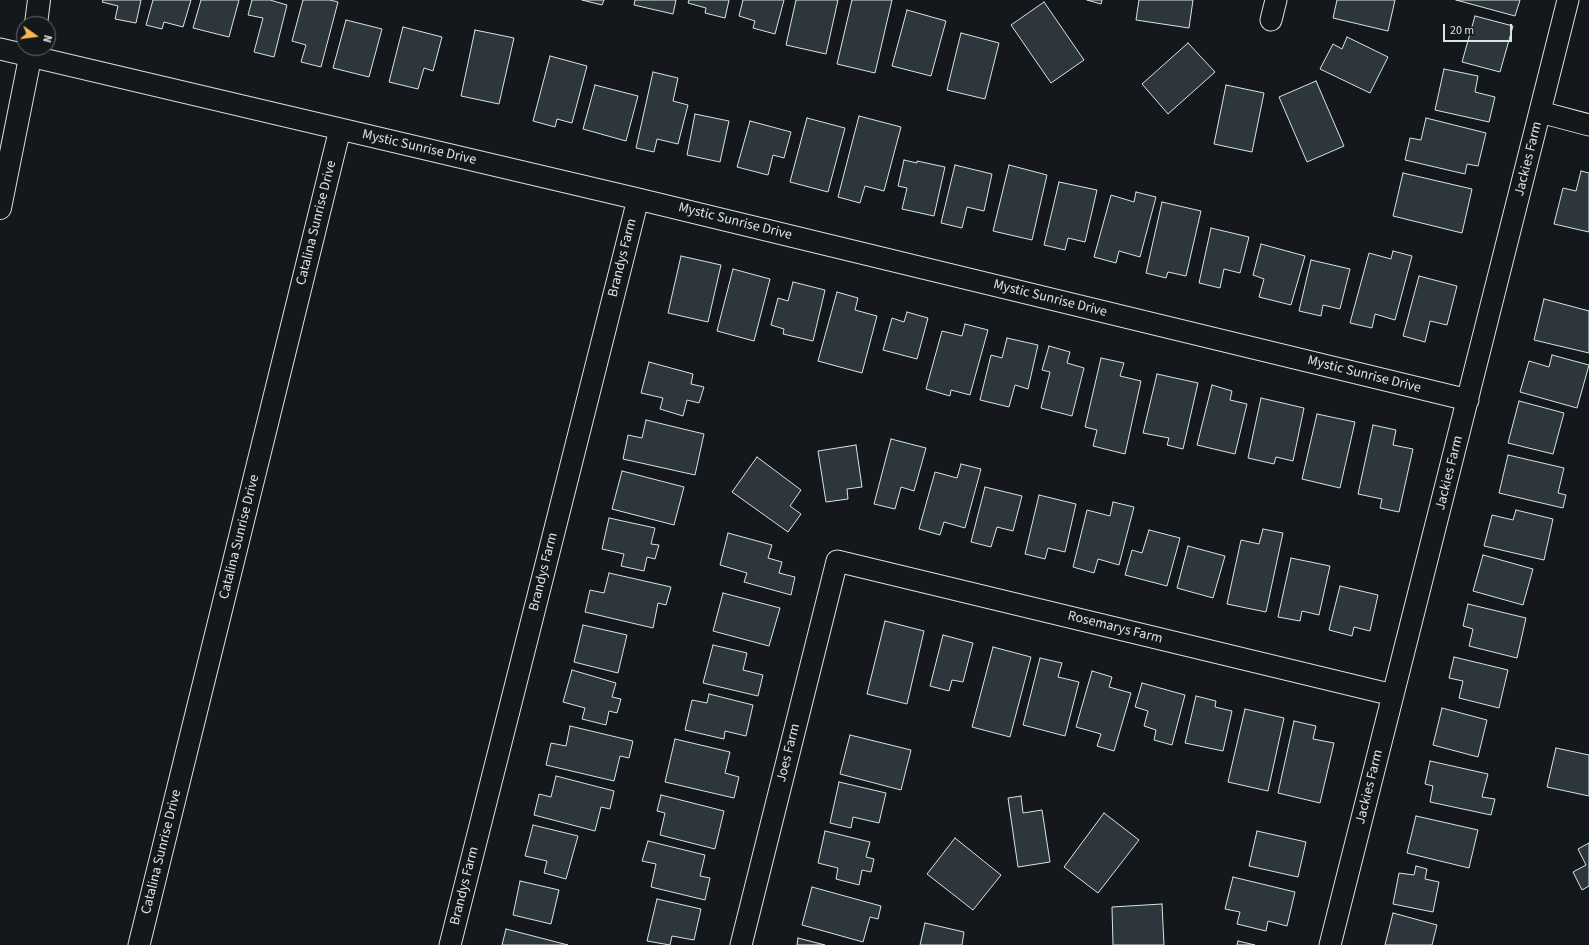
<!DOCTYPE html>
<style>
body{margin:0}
#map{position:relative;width:1589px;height:945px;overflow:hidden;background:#14181c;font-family:"Source Sans 3",sans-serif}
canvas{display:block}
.north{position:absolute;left:16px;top:16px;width:40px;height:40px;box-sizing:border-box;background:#14181c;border:1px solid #626a69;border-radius:50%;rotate:104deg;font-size:11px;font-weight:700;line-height:16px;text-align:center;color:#d8e6dc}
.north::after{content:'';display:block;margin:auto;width:14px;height:18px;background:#ffb74d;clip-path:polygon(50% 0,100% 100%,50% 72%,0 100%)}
.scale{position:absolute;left:1443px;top:24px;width:69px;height:18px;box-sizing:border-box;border:2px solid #d8e6dc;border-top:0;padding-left:5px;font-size:12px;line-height:14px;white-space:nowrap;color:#d8e6dc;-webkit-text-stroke:3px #14181c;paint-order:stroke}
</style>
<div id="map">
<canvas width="1589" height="945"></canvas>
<div class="north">N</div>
<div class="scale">20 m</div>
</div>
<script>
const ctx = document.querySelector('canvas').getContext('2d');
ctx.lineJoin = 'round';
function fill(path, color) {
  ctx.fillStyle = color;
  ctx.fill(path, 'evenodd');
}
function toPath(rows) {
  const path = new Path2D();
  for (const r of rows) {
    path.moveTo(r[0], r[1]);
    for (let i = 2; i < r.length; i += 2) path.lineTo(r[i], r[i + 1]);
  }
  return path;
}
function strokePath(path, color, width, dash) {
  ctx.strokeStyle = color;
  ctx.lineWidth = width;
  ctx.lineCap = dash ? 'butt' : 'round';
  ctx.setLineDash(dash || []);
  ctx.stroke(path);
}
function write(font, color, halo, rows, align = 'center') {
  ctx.font = font + ' "Source Sans 3",sans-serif';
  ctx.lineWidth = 3;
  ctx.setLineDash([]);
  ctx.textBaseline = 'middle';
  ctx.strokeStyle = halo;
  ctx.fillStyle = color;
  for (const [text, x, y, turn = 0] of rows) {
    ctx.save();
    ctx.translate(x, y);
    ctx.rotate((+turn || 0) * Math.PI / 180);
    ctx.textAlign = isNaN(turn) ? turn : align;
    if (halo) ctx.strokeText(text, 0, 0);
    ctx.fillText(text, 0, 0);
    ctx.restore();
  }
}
const building = toPath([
 [103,0,141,0,136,23,115,19,118,6,102,2,103,0],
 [153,0,191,0,183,27,164,22,162,29,146,25,153,0],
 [201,0,239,0,229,37,193,28,201,0],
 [252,0,270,0,287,5,274,57,254,52,263,18,248,15,252,0],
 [303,0,330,0,338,2,321,67,301,62,306,45,292,41,303,0],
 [582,0,604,0,602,5,582,0],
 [635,0,676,0,673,14,634,5,635,0],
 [689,0,729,0,725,18,705,13,706,8,688,3,689,0],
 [743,0,784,0,775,34,753,28,755,21,739,16,743,0],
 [796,0,838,0,826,54,786,45,796,0],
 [852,0,892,0,875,73,837,64,852,0],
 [1087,0,1102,0,1101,4,1087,0],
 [1139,0,1193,0,1189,28,1136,20,1139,0],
 [1337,0,1395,0,1388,31,1333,18,1337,0],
 [1456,0,1520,0,1515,16,1456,0],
 [1044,2,1084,60,1051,83,1011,25,1044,2],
 [907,10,946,21,931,76,892,66,907,10],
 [1475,16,1513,26,1500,72,1462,62,1475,16],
 [346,20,382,29,369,77,333,68,346,20],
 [403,27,442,37,433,71,424,68,418,89,389,82,403,27],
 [475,30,514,38,499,104,461,96,475,30],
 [961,33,999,43,985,99,947,90,961,33],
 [1347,37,1388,57,1370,93,1320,69,1333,44,1342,49,1347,37],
 [1188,43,1215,72,1168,114,1142,84,1188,43],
 [550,56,587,66,572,123,557,119,555,127,533,121,550,56],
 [1444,69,1478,76,1475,92,1495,97,1489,122,1435,110,1444,69],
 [653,72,678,78,673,101,688,105,678,144,657,139,654,152,636,148,653,72],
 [1316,81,1344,146,1307,162,1279,97,1316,81],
 [595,85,638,96,626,141,583,129,595,85],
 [1226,85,1264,93,1252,152,1214,144,1226,85],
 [695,114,729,121,720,162,687,155,695,114],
 [859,116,901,127,884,191,865,186,860,203,838,197,859,116],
 [807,118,845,128,828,192,790,182,807,118],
 [1426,118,1486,133,1478,166,1467,164,1465,174,1405,160,1410,138,1421,140,1426,118],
 [750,121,791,132,784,158,773,155,768,175,737,167,750,121],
 [904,160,917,163,917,161,945,167,934,216,902,209,907,188,898,186,904,160],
 [955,165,992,174,984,211,967,207,962,228,941,223,955,165],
 [1009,165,1047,175,1032,240,993,231,1009,165],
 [1581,171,1589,173,1589,232,1554,224,1563,188,1576,191,1581,171],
 [1403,173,1472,189,1462,233,1393,216,1403,173],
 [1059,182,1097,190,1085,242,1068,238,1065,250,1044,245,1059,182],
 [1136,192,1156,197,1140,257,1119,251,1116,263,1094,257,1111,195,1134,202,1136,192],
 [1162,202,1201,211,1186,276,1168,272,1166,278,1146,273,1162,202],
 [1211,228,1249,237,1240,273,1224,269,1220,288,1199,283,1211,228],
 [1261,244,1305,256,1291,305,1259,297,1264,279,1253,275,1261,244],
 [1393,251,1412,256,1395,320,1375,314,1372,328,1350,323,1369,253,1391,259,1393,251],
 [681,256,721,265,708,322,668,313,681,256],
 [1311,260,1350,269,1340,309,1323,305,1321,316,1299,311,1311,260],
 [733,269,770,279,754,341,717,331,733,269],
 [1419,276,1457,286,1447,325,1430,321,1425,342,1403,336,1419,276],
 [793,282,825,290,813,341,783,334,784,329,771,325,778,298,788,301,793,282],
 [837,292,858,298,855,310,877,316,862,373,818,361,837,292],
 [1544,299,1589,311,1589,353,1534,340,1544,299],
 [907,312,928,318,917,359,883,350,892,318,904,322,907,312],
 [965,324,988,330,970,395,951,390,950,396,926,389,942,331,962,336,965,324],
 [1007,338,1038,345,1028,389,1015,385,1009,407,980,400,991,355,1002,358,1007,338],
 [1049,346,1070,352,1067,363,1084,368,1072,416,1041,408,1050,372,1042,370,1049,346],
 [1552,355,1589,365,1577,408,1520,392,1529,361,1549,367,1552,355],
 [1101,358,1124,363,1120,376,1141,381,1125,454,1093,446,1097,430,1085,427,1101,358],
 [649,362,693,374,691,384,704,387,699,403,687,400,683,416,660,409,663,398,641,393,649,362],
 [1157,374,1198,383,1183,449,1167,445,1169,438,1143,433,1157,374],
 [1212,385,1232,391,1230,400,1247,404,1235,454,1197,445,1212,385],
 [1261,398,1304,408,1293,461,1276,457,1274,464,1248,458,1261,398],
 [1519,401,1564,413,1553,454,1508,443,1519,401],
 [1317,414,1355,422,1340,488,1302,479,1317,414],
 [646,420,704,434,695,475,623,459,628,435,642,438,646,420],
 [1373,425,1396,430,1393,445,1413,449,1399,512,1380,508,1382,499,1358,494,1373,425],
 [891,439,926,448,914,491,901,487,895,509,874,504,891,439],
 [856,445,862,487,847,489,848,499,826,502,818,451,856,445],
 [1508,455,1564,468,1558,493,1566,495,1563,508,1499,493,1508,455],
 [757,457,801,490,790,506,801,514,788,532,732,492,757,457],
 [961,464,981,469,965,528,944,522,940,535,919,529,935,472,957,478,961,464],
 [622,471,684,487,674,525,612,509,622,471],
 [985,487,1022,496,1013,531,997,527,991,547,971,542,985,487],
 [1039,495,1076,504,1065,552,1048,548,1045,559,1025,554,1039,495],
 [1113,502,1134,507,1119,565,1098,559,1094,573,1073,567,1087,510,1110,516,1113,502],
 [1516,510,1553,519,1544,560,1484,546,1492,515,1513,520,1516,510],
 [609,518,655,528,651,544,659,545,655,559,647,557,644,571,621,566,624,554,602,549,609,518],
 [1263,529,1283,533,1266,612,1227,604,1241,540,1259,544,1263,529],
 [1149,530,1180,538,1167,586,1125,575,1132,550,1142,553,1149,530],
 [728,533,772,545,768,558,782,562,779,573,795,577,791,595,744,582,747,573,720,565,728,533],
 [1188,546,1225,556,1213,598,1177,588,1188,546],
 [1483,555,1533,569,1523,605,1473,591,1483,555],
 [1291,558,1330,566,1319,615,1302,611,1300,621,1278,617,1291,558],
 [609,573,671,587,666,605,658,603,653,628,585,612,590,590,604,593,609,573],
 [1340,586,1378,595,1370,631,1354,627,1352,636,1329,630,1340,586],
 [723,593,780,608,769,646,713,631,723,593],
 [1468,604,1526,618,1517,658,1469,646,1473,629,1463,626,1468,604],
 [885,621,924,631,907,704,867,694,885,621],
 [583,625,627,635,618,673,574,662,583,625],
 [943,635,973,643,963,682,952,680,949,691,930,686,943,635],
 [713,645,747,653,743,670,763,675,758,696,703,683,713,645],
 [993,647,1031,657,1010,737,972,727,993,647],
 [1454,657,1508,670,1499,708,1459,698,1463,681,1449,678,1454,657],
 [1040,658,1062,663,1058,677,1079,682,1065,736,1023,725,1040,658],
 [572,670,616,683,612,697,621,699,617,713,609,711,606,725,582,719,585,708,563,702,572,670],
 [1092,671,1112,677,1109,687,1131,693,1114,751,1097,746,1101,734,1076,727,1092,671],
 [1142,683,1185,695,1172,745,1154,740,1156,730,1144,726,1148,711,1135,707,1142,683],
 [709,694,753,705,746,736,725,731,724,739,685,730,692,700,707,703,709,694],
 [1196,696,1216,701,1215,707,1232,711,1223,751,1185,743,1196,696],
 [1442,708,1487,720,1478,757,1433,745,1442,708],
 [1245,709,1284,718,1268,791,1228,782,1245,709],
 [1294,721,1316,726,1313,739,1334,743,1320,803,1278,793,1294,721],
 [570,726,633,741,629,758,620,756,614,781,546,765,551,743,566,746,570,726],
 [850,735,911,750,901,790,840,774,850,735],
 [675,739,730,752,725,773,739,777,734,798,665,782,675,739],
 [1556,748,1589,755,1589,796,1547,787,1556,748],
 [1430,761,1488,774,1482,797,1495,799,1491,815,1430,802,1433,786,1425,784,1430,761],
 [556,776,614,791,610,809,601,807,595,831,534,815,539,794,551,797,556,776],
 [839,782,886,793,879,823,853,817,851,828,830,823,839,782],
 [661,795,724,811,715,849,660,835,665,813,657,811,661,795],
 [1021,796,1023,813,1042,810,1050,862,1018,867,1008,798,1021,796],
 [1104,813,1139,840,1098,893,1064,867,1104,813],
 [1416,816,1478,830,1469,868,1407,853,1416,816],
 [533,825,578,836,566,879,544,873,547,861,525,856,533,825],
 [825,831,870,842,866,857,874,859,871,872,862,870,859,885,836,879,838,868,818,863,825,831],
 [1257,831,1306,842,1298,877,1249,866,1257,831],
 [955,838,1001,875,973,910,927,874,955,838],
 [648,841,705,855,700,876,710,878,705,900,651,887,656,864,642,861,648,841],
 [1589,843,1589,886,1582,890,1573,872,1586,865,1578,849,1589,843],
 [1416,866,1427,869,1425,879,1439,882,1433,912,1393,904,1399,873,1414,875,1416,866],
 [1233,877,1295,892,1287,926,1268,921,1266,931,1237,924,1240,912,1225,909,1233,877],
 [520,881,559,890,551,924,513,915,520,881],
 [812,887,881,906,878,919,870,917,863,942,802,925,812,887],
 [657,899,701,909,694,940,672,936,670,945,647,941,657,899],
 [1162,904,1164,945,1113,945,1112,907,1162,904],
 [1393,913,1437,925,1432,945,1385,945,1393,913],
 [925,923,964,932,962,945,920,945,925,923],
 [506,929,568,945,502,945,506,929],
 [798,938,825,945,797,945,798,938],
 [1238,941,1255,945,1237,945,1238,941]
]);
const minor = toPath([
 [1271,20,1276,0],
 [0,49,638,199,1468,400],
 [1540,112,1589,125],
 [139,945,340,129],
 [450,945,638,199],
 [741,945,837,561,1393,695],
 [1330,945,1568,0]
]);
const tertiary = toPath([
 [36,24,39,0],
 [0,208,32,48]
]);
const streetNames = [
 ["Mystic Sunrise Drive",419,148,13],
 ["Jackies Farm",1529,159,-76],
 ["Mystic Sunrise Drive",735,222,14],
 ["Catalina Sunrise Drive",317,223,-76],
 ["Brandys Farm",623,258,-76],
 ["Mystic Sunrise Drive",1050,299,14],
 ["Mystic Sunrise Drive",1364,375,14],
 ["Jackies Farm",1450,473,-76],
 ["Catalina Sunrise Drive",240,537,-76],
 ["Brandys Farm",544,572,-76],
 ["Rosemarys Farm",1115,628,14],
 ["Joes Farm",789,753,-76],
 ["Jackies Farm",1370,787,-76],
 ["Catalina Sunrise Drive",162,852,-76],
 ["Brandys Farm",465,886,-76]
];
fill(building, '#2c363c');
strokePath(building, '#d8e6dc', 1);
strokePath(minor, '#d8e6dc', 23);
strokePath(tertiary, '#d8e6dc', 24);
strokePath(minor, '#14181c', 21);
strokePath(tertiary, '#14181c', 22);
write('14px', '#d8e6dc', '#14181c', streetNames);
</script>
